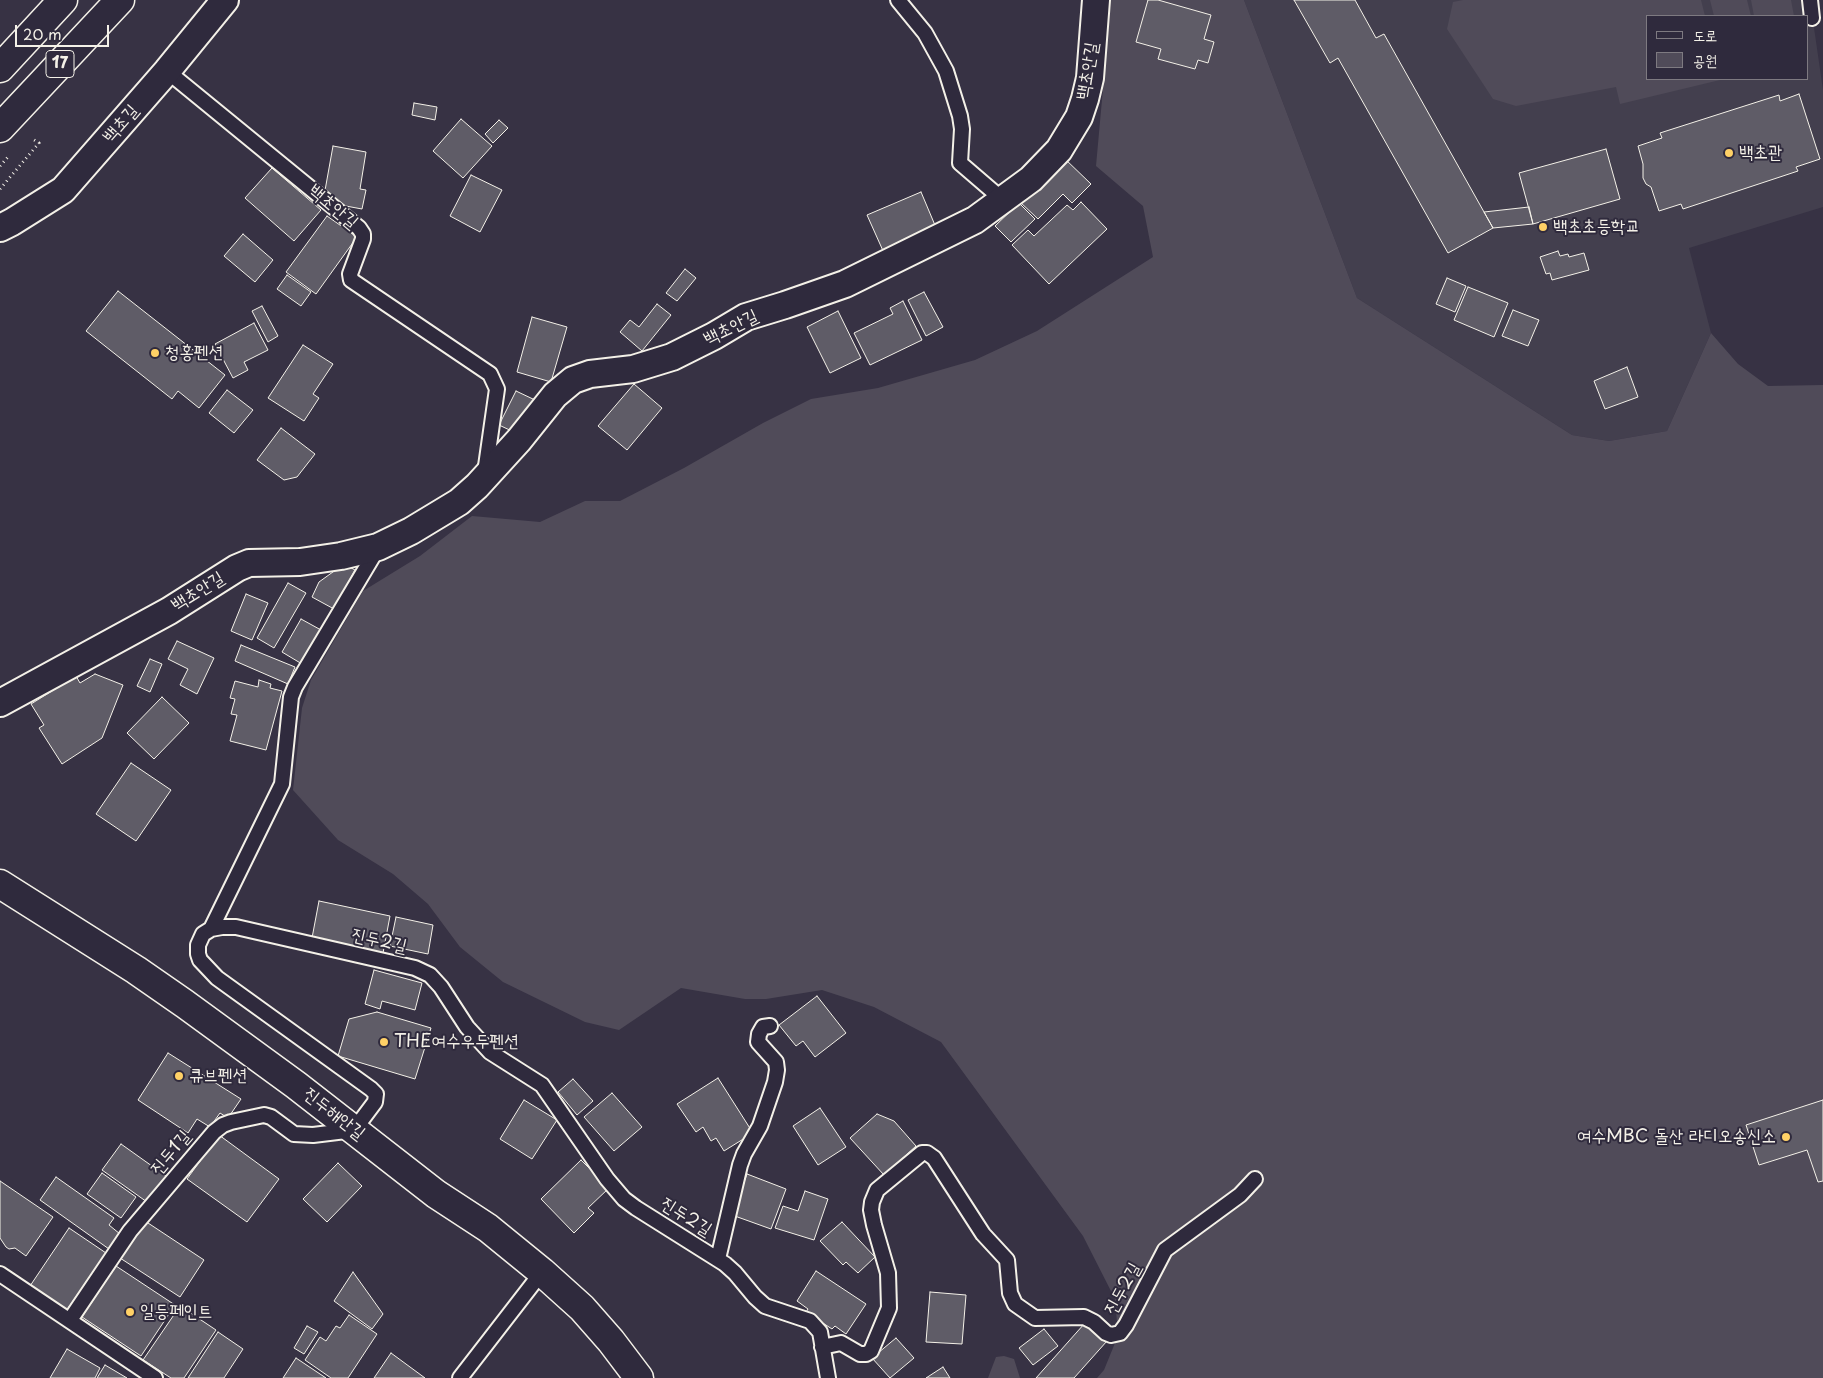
<!DOCTYPE html>
<meta charset="utf-8">
<style>
body{margin:0}
#map{position:relative;width:1823px;height:1378px;overflow:hidden;background:#373244;font-family:"Playpen Sans","Poor Story",sans-serif}
canvas{display:block}
.legend{position:absolute;left:1646px;top:15px;width:162px;height:65px;box-sizing:border-box;background:#2f2a3d;border:1px solid #7e7a81;margin:0;padding:6px 9px;list-style:none;font-size:15px;color:#f4f1e8}
.legend li{display:flex;align-items:center;gap:10px;height:25px}
.legend b{width:25px;border:1px solid #7e7a81}
.scale{position:absolute;left:15px;top:25px;width:94px;height:22px;box-sizing:border-box;border:2px solid #f4f1e8;border-top:0;padding-left:6px;font-size:15px;line-height:18px;white-space:nowrap;color:#f4f1e8;-webkit-text-stroke:4px #2f2a3d;paint-order:stroke}
</style>
<div id="map">
<canvas width="1823" height="1378"></canvas>
<ul class="legend">
<li><b style="height:6px;background:#2f2a3d"></b>도로</li>
<li><b style="height:14px;background:#504b59"></b>공원</li>
</ul>
<div class="scale">20 m</div>
</div>
<script>
const ctx = document.querySelector('canvas').getContext('2d');
ctx.lineJoin = 'round';
function fill(path, color) {
  ctx.fillStyle = color;
  ctx.fill(path, 'evenodd');
}
function toPath(rows) {
  const path = new Path2D();
  for (const r of rows) {
    path.moveTo(r[0], r[1]);
    for (let i = 2; i < r.length; i += 2) path.lineTo(r[i], r[i + 1]);
  }
  return path;
}
function strokePath(path, color, width, dash) {
  ctx.strokeStyle = color;
  ctx.lineWidth = width;
  ctx.lineCap = dash ? 'butt' : 'round';
  ctx.setLineDash(dash || []);
  ctx.stroke(path);
}
function write(font, color, halo, rows, align = 'center') {
  ctx.font = font + ' "Playpen Sans","Poor Story",sans-serif';
  ctx.lineWidth = 4;
  ctx.setLineDash([]);
  ctx.textBaseline = 'middle';
  ctx.strokeStyle = halo;
  ctx.fillStyle = color;
  for (const [text, x, y, turn = 0] of rows) {
    ctx.save();
    ctx.translate(x, y);
    ctx.rotate((+turn || 0) * Math.PI / 180);
    ctx.textAlign = isNaN(turn) ? turn : align;
    if (halo) ctx.strokeText(text, 0, 0);
    ctx.fillText(text, 0, 0);
    ctx.restore();
  }
}
const built = toPath([
 [1244,0,1810,0,1823,90,1823,207,1689,248,1711,333,1667,431,1609,441,1572,435,1357,298],
 [1647,16,1807,16,1807,79,1647,79]
]);
const green = toPath([
 [1111,0,1244,0,1357,298,1572,435,1609,441,1667,431,1711,333,1738,364,1768,386,1823,385,1823,1378,1097,1378,1104,1370,1115,1343,1117,1322,1115,1299,1083,1236,941,1042,874,1007,822,990,766,999,745,999,681,988,619,1030,585,1022,503,982,460,947,428,904,393,874,338,840,293,790,302,708,311,680,363,591,420,556,472,516,540,522,585,501,620,501,684,468,763,423,811,399,878,388,975,360,1037,331,1153,257,1143,206,1096,166],
 [1463,0,1701,0,1705,16,1647,16,1647,79,1720,79,1720,80,1620,104,1616,87,1516,106,1493,99,1447,29,1453,2],
 [1710,0,1747,0,1751,16,1714,16],
 [1751,0,1791,0,1794,16,1754,16],
 [1004,1356,1014,1359,1020,1378,988,1378,996,1357]
]);
const building = toPath([
 [1148,0,1158,0,1211,15,1204,39,1214,42,1208,63,1198,60,1195,69,1158,59,1161,49,1136,42,1148,0],
 [1294,0,1355,0,1376,38,1384,34,1493,228,1448,253,1338,58,1330,63,1294,0],
 [1799,94,1820,159,1796,167,1798,171,1683,209,1681,204,1659,211,1651,187,1646,184,1643,178,1643,164,1638,146,1662,138,1660,133,1779,95,1780,101,1799,94],
 [414,103,437,107,435,120,412,115,414,103],
 [461,119,492,146,463,178,433,151,461,119],
 [499,120,508,128,493,143,485,134,499,120],
 [333,146,366,152,360,189,366,190,362,209,335,204,324,196,333,146],
 [1606,149,1620,199,1533,224,1519,173,1606,149],
 [1063,157,1091,184,1072,203,1063,194,1038,219,1019,201,1063,157],
 [272,168,321,210,294,241,245,198,272,168],
 [471,175,502,190,480,232,450,216,471,175],
 [921,192,937,230,884,253,867,215,921,192],
 [1081,202,1107,229,1049,284,1012,245,1028,230,1034,236,1067,205,1073,210,1081,202],
 [1019,203,1035,219,1011,242,995,226,1019,203],
 [1529,207,1533,224,1493,228,1484,212,1529,207],
 [327,216,357,237,316,294,286,272,327,216],
 [243,234,273,260,255,282,224,256,243,234],
 [1558,251,1560,256,1568,254,1569,257,1584,253,1589,270,1552,280,1550,273,1546,274,1540,257,1558,251],
 [685,269,696,278,677,301,666,293,685,269],
 [287,275,311,292,301,306,277,289,287,275],
 [1447,278,1466,286,1455,312,1436,304,1447,278],
 [1468,287,1508,303,1494,337,1454,320,1468,287],
 [118,291,225,375,199,408,178,391,172,399,86,331,118,291],
 [924,292,943,327,926,336,908,300,924,292],
 [903,301,922,340,870,365,854,333,893,314,890,308,903,301],
 [657,304,671,315,642,351,620,332,630,320,639,327,657,304],
 [262,306,278,336,268,342,252,311,262,306],
 [1513,310,1539,320,1528,346,1502,336,1513,310],
 [838,311,861,358,830,373,807,327,838,311],
 [532,317,567,327,551,382,517,372,532,317],
 [254,323,268,350,244,362,248,370,233,378,215,344,254,323],
 [303,345,333,364,313,394,319,398,304,421,268,398,303,345],
 [1627,367,1638,397,1605,409,1594,381,1627,367],
 [634,384,662,408,627,450,598,426,634,384],
 [227,390,253,410,234,433,209,413,227,390],
 [516,391,535,400,518,434,499,425,516,391],
 [281,428,315,454,297,477,284,480,257,460,281,428],
 [344,564,355,570,334,609,312,597,319,582,344,564],
 [288,583,306,593,274,648,257,638,288,583],
 [246,594,268,603,252,640,231,631,246,594],
 [301,619,321,630,302,664,282,652,301,619],
 [177,641,214,658,197,694,180,685,188,669,168,659,177,641],
 [241,645,295,667,288,684,235,661,241,645],
 [150,659,162,664,150,692,137,686,150,659],
 [95,674,123,685,102,738,62,764,39,728,44,725,31,704,76,676,80,683,95,674],
 [259,680,271,684,270,688,282,691,266,750,230,741,237,715,231,714,235,699,230,698,235,681,258,687,259,680],
 [162,697,189,723,154,759,127,733,162,697],
 [131,763,171,790,136,841,96,814,131,763],
 [319,901,390,916,383,953,312,938,319,901],
 [396,917,433,925,428,954,390,946,396,917],
 [374,970,422,983,415,1010,382,1001,380,1009,365,1004,374,970],
 [817,996,846,1033,815,1057,803,1041,796,1046,779,1025,817,996],
 [377,1012,431,1028,415,1079,338,1056,349,1019,377,1012],
 [168,1053,241,1099,228,1118,220,1113,210,1127,197,1119,188,1133,138,1100,168,1053],
 [718,1078,753,1133,724,1151,716,1138,711,1141,703,1127,696,1132,677,1104,718,1078],
 [573,1079,593,1101,577,1115,558,1092,573,1079],
 [612,1093,642,1127,614,1151,584,1117,612,1093],
 [524,1100,557,1120,532,1159,500,1139,524,1100],
 [1823,1100,1823,1181,1818,1182,1807,1150,1759,1165,1746,1125,1823,1100],
 [820,1108,846,1147,818,1165,793,1126,820,1108],
 [877,1114,894,1121,916,1146,884,1175,850,1138,877,1114],
 [219,1135,279,1179,247,1222,187,1179,219,1135],
 [121,1144,166,1176,147,1202,102,1170,121,1144],
 [581,1160,609,1188,588,1208,594,1213,574,1233,541,1199,581,1160],
 [338,1163,362,1186,327,1222,303,1199,338,1163],
 [102,1173,136,1197,121,1218,87,1194,102,1173],
 [747,1174,786,1189,771,1229,732,1215,747,1174],
 [56,1177,114,1218,109,1225,120,1234,109,1249,40,1200,56,1177],
 [0,1181,53,1217,26,1256,15,1248,9,1249,6,1247,0,1238,0,1181],
 [805,1191,828,1199,814,1240,775,1228,783,1206,798,1211,805,1191],
 [145,1221,204,1260,180,1297,120,1258,145,1221],
 [842,1222,875,1257,858,1273,846,1262,843,1265,820,1241,842,1222],
 [69,1228,106,1253,66,1311,30,1286,69,1228],
 [116,1266,175,1305,141,1356,82,1317,116,1266],
 [816,1271,866,1304,846,1334,835,1326,832,1329,806,1312,808,1309,797,1301,816,1271],
 [353,1272,383,1314,372,1329,334,1301,353,1272],
 [930,1292,966,1295,962,1344,926,1342,930,1292],
 [180,1306,216,1330,184,1378,171,1378,143,1360,180,1306],
 [349,1315,377,1334,348,1378,331,1378,305,1360,320,1337,326,1341,336,1326,340,1328,349,1315],
 [1085,1323,1107,1341,1074,1378,1036,1378,1085,1323],
 [307,1326,318,1332,304,1354,294,1348,307,1326],
 [1044,1329,1058,1346,1033,1365,1019,1348,1044,1329],
 [218,1332,243,1349,224,1378,188,1378,218,1332],
 [896,1338,914,1358,890,1378,872,1358,896,1338],
 [67,1349,100,1368,95,1378,50,1378,67,1349],
 [391,1353,425,1378,374,1378,391,1353],
 [296,1358,326,1378,283,1378,296,1358],
 [105,1365,127,1378,97,1378,105,1365],
 [943,1367,950,1378,926,1378,943,1367]
]);
const path = toPath([
 [0,166,8,157],
 [0,189,39,143,31,138]
]);
const service = toPath([
 [898,0,925,33,946,71,960,116,962,129,960,163,1003,200],
 [1810,0,1812,18],
 [167,71,359,228,363,234,363,239,350,274,351,280,490,374,497,389,485,473],
 [211,929,282,784,291,697,295,687,378,548],
 [718,1259,740,1165,744,1154,760,1126,775,1082,777,1070,776,1062,758,1042,759,1034,763,1027,770,1026],
 [0,1274,155,1378],
 [70,1320,130,1231,214,1132,223,1125,231,1122,264,1115,271,1117,294,1134,313,1135,354,1130,375,1102,376,1094,371,1089,217,978,200,960,198,954,198,945,203,934,211,929,222,927,236,927,415,968,430,975,441,987,467,1027,490,1052,542,1085,607,1179,624,1199,636,1208,725,1264,735,1273,755,1297,765,1306,810,1321,820,1332,828,1378],
 [822,1347,841,1343,860,1354,866,1354,871,1351,889,1308,888,1273,874,1225,871,1210,872,1202,877,1190,922,1153,927,1153,934,1158,983,1234,1007,1260,1010,1293,1015,1304,1035,1318,1084,1317,1094,1322,1106,1333,1111,1335,1120,1333,1126,1325,1165,1250,1240,1195,1255,1179],
 [460,1378,542,1272]
]);
const minor = toPath([
 [0,228,12,222,63,190,167,71,225,0],
 [0,703,169,611,237,568,249,563,300,562,341,556,378,547,411,531,459,502,477,486,519,440,555,395,573,380,590,374,633,369,672,357,714,336,746,317,785,305,845,284,975,220,1031,179,1059,150,1079,117,1085,99,1090,78,1096,0]
]);
const tertiary = toPath([
 [0,884,136,970,185,1004,296,1085,436,1194,488,1228,542,1272,582,1308,611,1341,639,1378]
]);
const primary = toPath([
 [0,68,63,0],
 [0,128,120,0]
]);
const markers = [
 [1729,153,5,"#ffd166"],
 [1543,227,5,"#ffd166"],
 [155,353,5,"#ffd166"],
 [384,1042,5,"#ffd166"],
 [179,1076,5,"#ffd166"],
 [1786,1137,5,"#ffd166"],
 [130,1312,5,"#ffd166"]
];
const shields = [
 [60,64,28]
];
const shieldNames = [
 ["17",60,64]
];
const streetNames = [
 ["백초안길",1088,71,-81],
 ["백초길",121,124,-49],
 ["백초안길",333,207,40],
 ["백초안길",731,328,-26],
 ["백초안길",198,592,-32],
 ["진두2길",379,941,13],
 ["진두해안길",334,1114,38],
 ["진두1길",171,1153,-50],
 ["진두2길",686,1217,32],
 ["진두2길",1123,1289,-61]
];
const poiNames = [
 ["백초관",1739,153],
 ["백초초등학교",1553,227],
 ["청홍펜션",165,353],
 ["THE여수우두펜션",394,1042],
 ["큐브펜션",189,1076],
 ["여수MBC 돌산 라디오송신소",1776,1137,"right"],
 ["일등페인트",140,1312]
];
fill(built, '#433f4e');
fill(green, '#504b59');
fill(building, '#5f5c67');
strokePath(building, '#f4f1e8', 1);
strokePath(service, '#f4f1e8', 18);
strokePath(minor, '#f4f1e8', 30);
strokePath(tertiary, '#f4f1e8', 31);
strokePath(primary, '#f4f1e8', 31);
strokePath(path, '#f4f1e8', 3, [1, 4]);
strokePath(service, '#2f2a3d', 14);
strokePath(minor, '#2f2a3d', 26);
strokePath(tertiary, '#2f2a3d', 28);
strokePath(primary, '#2f2a3d', 28);
for (const [x, y, r, color] of markers) {
  const dot = new Path2D();
  dot.arc(x, y, r, 0, 2 * Math.PI);
  ctx.fillStyle = color;
  ctx.fill(dot);
  strokePath(dot, '#2f2a3d', 2);
}
for (const [x, y, w] of shields) {
  const box = new Path2D();
  box.roundRect(x - w / 2, y - 13.5, w, 27, 4);
  ctx.fillStyle = '#2f2a3d';
  ctx.fill(box);
  strokePath(box, '#f4f1e8', 1);
}
write('bold 16px', '#f4f1e8', null, shieldNames);
write('18px', '#f4f1e8', '#2f2a3d', streetNames);
write('18px', '#f4f1e8', '#2f2a3d', poiNames, 'left');
</script>
